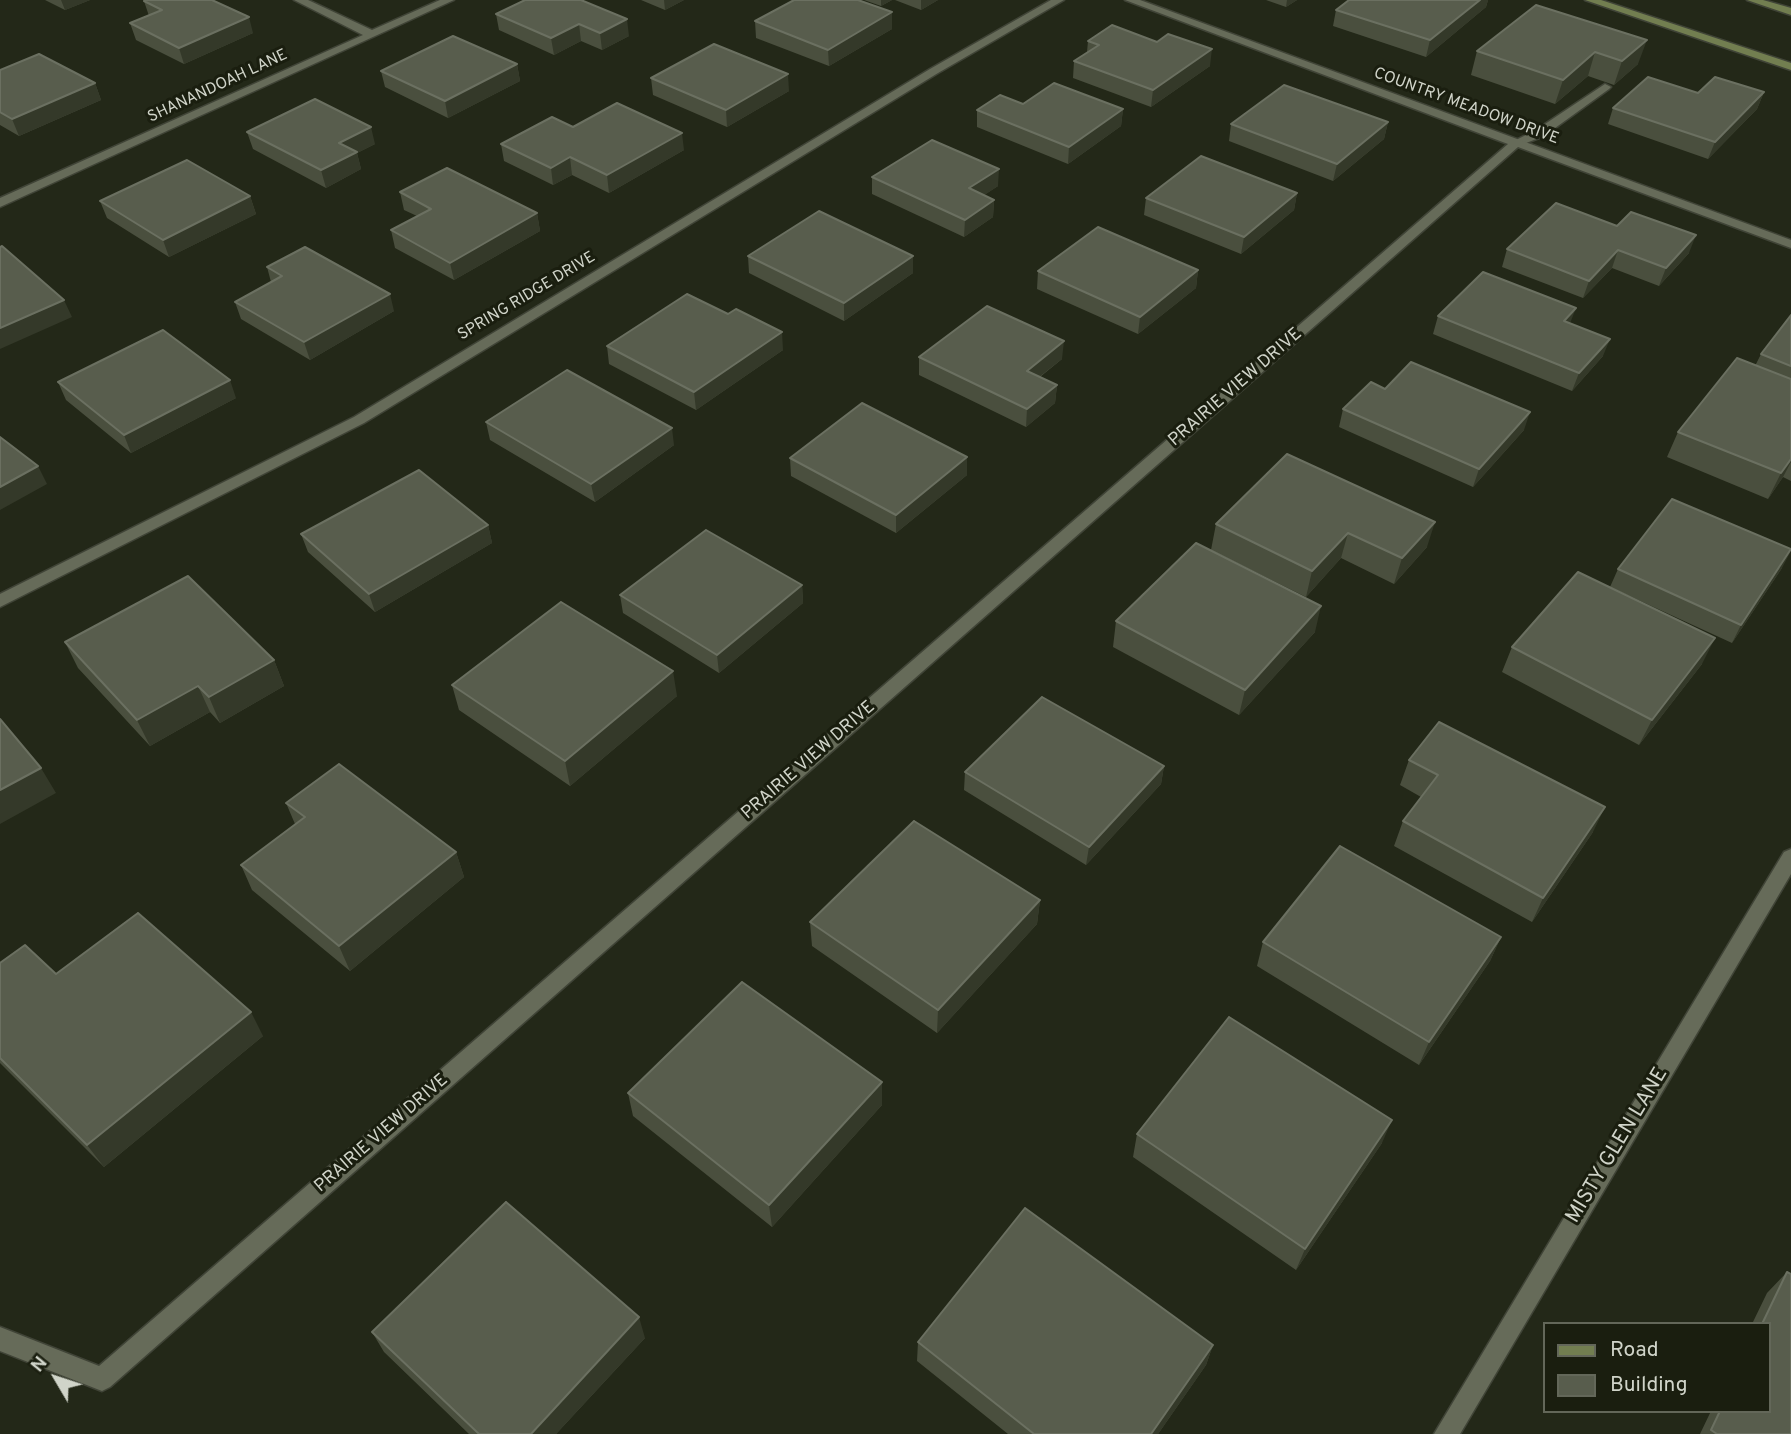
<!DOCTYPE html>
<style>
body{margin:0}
#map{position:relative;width:1791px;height:1434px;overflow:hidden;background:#232818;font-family:Overpass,sans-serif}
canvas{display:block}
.legend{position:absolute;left:1543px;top:1322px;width:228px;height:91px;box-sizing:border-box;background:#1a1e0f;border:2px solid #636759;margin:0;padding:9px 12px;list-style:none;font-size:21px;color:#d0d4c9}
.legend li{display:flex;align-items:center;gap:14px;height:35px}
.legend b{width:35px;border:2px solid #636759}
.north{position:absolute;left:21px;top:1343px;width:70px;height:70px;-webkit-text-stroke:5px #1a1e0f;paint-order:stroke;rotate:309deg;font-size:19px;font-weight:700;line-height:28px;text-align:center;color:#d0d4c9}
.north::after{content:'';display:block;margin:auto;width:24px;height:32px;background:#d0d4c9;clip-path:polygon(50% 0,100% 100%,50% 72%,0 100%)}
</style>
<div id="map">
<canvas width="1791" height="1434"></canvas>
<ul class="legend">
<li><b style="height:9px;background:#727e50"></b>Road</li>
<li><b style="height:19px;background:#585d4d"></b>Building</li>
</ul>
<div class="north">N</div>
</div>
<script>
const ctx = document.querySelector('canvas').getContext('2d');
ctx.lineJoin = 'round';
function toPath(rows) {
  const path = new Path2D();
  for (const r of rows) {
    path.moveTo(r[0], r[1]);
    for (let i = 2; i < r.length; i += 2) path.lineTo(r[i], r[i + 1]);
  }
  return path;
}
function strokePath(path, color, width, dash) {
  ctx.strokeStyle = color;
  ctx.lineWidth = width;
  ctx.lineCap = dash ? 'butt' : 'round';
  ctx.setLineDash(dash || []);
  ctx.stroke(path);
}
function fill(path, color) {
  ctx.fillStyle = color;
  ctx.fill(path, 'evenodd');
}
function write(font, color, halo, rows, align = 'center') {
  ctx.font = font + ' Overpass,sans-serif';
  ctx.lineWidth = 6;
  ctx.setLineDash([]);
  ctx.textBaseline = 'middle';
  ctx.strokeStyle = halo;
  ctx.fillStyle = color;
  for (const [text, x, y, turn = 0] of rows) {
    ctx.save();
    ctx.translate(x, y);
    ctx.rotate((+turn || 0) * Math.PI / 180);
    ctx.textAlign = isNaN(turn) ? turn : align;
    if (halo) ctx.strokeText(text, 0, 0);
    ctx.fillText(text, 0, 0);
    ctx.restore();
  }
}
const service = toPath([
 [1605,84,1611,87,1609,89,1544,136,1516,147,1510,143,1536,130,1605,84]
]);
const minor = toPath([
 [294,0,308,0,372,30,440,0,454,0,0,207,0,198,363,35,294,0],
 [1051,0,1064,0,938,73,364,423,0,607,0,594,354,417,930,69,1051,0],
 [1125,0,1140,0,1791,240,1791,248,1518,147,110,1387,102,1391,0,1351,0,1327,99,1366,1508,144,1125,0],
 [1791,849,1791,874,1460,1434,1434,1434,1784,852,1791,849]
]);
const secondary = toPath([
 [1585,0,1601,0,1791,63,1791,70,1585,0],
 [1747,0,1763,0,1791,8,1791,15,1747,0]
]);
const wall = toPath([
 [45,0,90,0,65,10],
 [525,0,629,36,602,50,581,41,554,55,499,30,496,14],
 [641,0,684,0,665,10],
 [864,0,892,0,881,6],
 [895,0,938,0,921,10],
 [1266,0,1297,0,1286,7],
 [1349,0,1488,0,1486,7,1426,57,1333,26,1336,10],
 [144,1,253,33,184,64,136,40,130,23,149,16],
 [1536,5,1638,64,1614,85,1588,76,1555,104,1471,75,1477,51],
 [755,21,892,29,829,66,756,38],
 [1088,41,1210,66,1151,107,1073,78,1074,61,1087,52],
 [517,64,520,81,448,118,385,87,381,71],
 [0,70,95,83,101,100,19,136,0,125],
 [651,78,789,91,727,127,653,95],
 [1764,92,1757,109,1708,159,1608,124,1613,108,1698,93],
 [1023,104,1123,109,1121,126,1068,164,977,127,977,110],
 [1388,122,1384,139,1333,181,1229,141,1231,124],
 [573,127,684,150,609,193,572,175,553,185,504,161,501,144],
 [247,132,375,144,357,153,361,169,326,188,253,149],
 [872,177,998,186,984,195,994,200,993,217,964,237,872,194],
 [400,192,537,213,540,231,454,280,395,248,391,230,417,216,404,210],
 [1297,193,1294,210,1241,254,1144,215,1146,198],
 [250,196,256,214,169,257,107,218,100,201],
 [1556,203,1689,253,1659,286,1612,268,1583,298,1502,267,1507,249],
 [748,256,913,273,844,321,749,273],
 [267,267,394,311,310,360,241,319,235,302,271,282],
 [1198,270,1196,288,1138,334,1037,289,1038,271],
 [1791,315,1791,481,1783,477,1768,499,1667,457,1678,432,1755,366,1761,354],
 [1438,316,1570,323,1603,356,1572,391,1433,334],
 [607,346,783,350,696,410,609,364],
 [919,357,1062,359,1040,377,1057,385,1055,403,1026,427,919,375],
 [58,382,236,398,131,453,66,400],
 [1385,389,1524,430,1473,487,1339,427,1343,409],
 [486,422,674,445,595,502,490,440],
 [1287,454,1427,547,1394,584,1341,558,1306,597,1211,550,1216,524],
 [790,458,967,475,896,533,791,476],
 [488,525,492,543,375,612,308,552,301,534],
 [1782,568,1732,643,1610,587,1618,569],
 [802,585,803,603,719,673,623,613,620,595],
 [1116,621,1315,632,1239,715,1113,647],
 [65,642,274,660,284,686,220,723,210,712,150,746,78,668],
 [1512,647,1702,664,1639,745,1502,672],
 [452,685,677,696,570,786,459,710],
 [1409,760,1593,832,1532,922,1394,846,1403,821,1421,797,1400,785],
 [1164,766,1161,784,1086,865,964,790,965,772],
 [286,803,456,852,464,877,350,971,252,890,241,865,295,824],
 [1040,900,1037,924,937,1033,812,946,810,922],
 [1501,937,1490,961,1419,1065,1257,966,1263,942],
 [0,963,263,1036,104,1167,0,1063],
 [628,1093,882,1105,772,1227,633,1116],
 [1137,1134,1382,1143,1296,1270,1133,1157],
 [1787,1272,1791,1434,1700,1434,1711,1411,1768,1411,1768,1324,1752,1324,1767,1293],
 [372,1332,645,1338,556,1434,469,1434,384,1352],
 [918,1342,1213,1345,1206,1365,1158,1434,1008,1434,917,1361]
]);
const shadedWall = toPath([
 [61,0,90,0,65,10],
 [664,0,684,0,665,10],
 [881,0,892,0,881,6],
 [921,0,938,0,921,10],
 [1287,0,1297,0,1286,7],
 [1480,0,1488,0,1486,7,1426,57,1430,40],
 [892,12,892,29,829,66,828,50],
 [249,17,253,33,184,64,179,48],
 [627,19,629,36,602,50,600,33],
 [579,24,581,41,554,55,551,38],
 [1647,40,1638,64,1614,85,1622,61],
 [1212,49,1210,66,1151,107,1153,90],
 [1595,52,1588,76,1555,104,1563,80],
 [517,64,520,81,448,118,445,101],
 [788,74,789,91,727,127,726,110],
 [95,83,101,100,19,136,12,119],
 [1764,92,1757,109,1708,159,1715,142],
 [1123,109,1121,126,1068,164,1069,147],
 [1388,122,1384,139,1333,181,1337,164],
 [371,127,375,144,357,153,361,169,326,188,321,170,339,143],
 [682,133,684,150,609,193,607,175],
 [570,157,572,175,553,185,551,168],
 [999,169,998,186,968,206,969,188],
 [1297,193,1294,210,1241,254,1244,237],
 [250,196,256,214,169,257,163,240],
 [994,200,993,217,964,237,965,220],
 [537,213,540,231,454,280,450,263],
 [1696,235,1689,253,1659,286,1666,268],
 [1618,250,1612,268,1583,298,1589,281],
 [913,256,913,273,844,321,844,303],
 [1198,270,1196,288,1138,334,1140,317],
 [390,294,394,311,310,360,304,342],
 [64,300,72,317,0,349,0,328],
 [1576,308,1569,326,1564,321],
 [782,332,783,350,696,410,694,392],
 [1610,339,1603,356,1572,391,1579,373],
 [1064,341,1062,359,1025,388,1027,371],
 [230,380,236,398,131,453,124,435],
 [1057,385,1055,403,1026,427,1027,409],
 [1530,412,1524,430,1473,487,1479,469],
 [672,428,674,445,595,502,591,484],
 [967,457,967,475,896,533,896,515],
 [1791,459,1791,462,1783,477,1768,499,1781,473],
 [38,466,47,484,0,510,0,487],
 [1435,522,1427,547,1394,584,1402,558],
 [488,525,492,543,375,612,369,594],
 [1348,533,1341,558,1306,597,1312,571],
 [1791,551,1782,568,1732,643,1741,625],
 [802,585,803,603,719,673,717,655],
 [1321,606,1315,632,1239,715,1245,690],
 [1715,638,1702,664,1639,745,1652,720],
 [274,660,284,686,220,723,209,697],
 [673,671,677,696,570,786,565,761],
 [198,686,210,712,150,746,137,720],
 [1164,766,1161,784,1086,865,1089,847],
 [41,768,56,793,0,824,0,790],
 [1605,807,1593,832,1532,922,1543,898],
 [456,852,464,877,350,971,339,946],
 [1040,900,1037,924,937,1033,938,1010],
 [1501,937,1490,961,1419,1065,1429,1042],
 [251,1012,263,1036,104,1167,87,1145],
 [882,1082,882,1105,772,1227,769,1205],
 [1392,1120,1382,1143,1296,1270,1305,1249],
 [639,1317,645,1338,556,1434,531,1434],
 [1213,1345,1206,1365,1158,1434,1151,1434]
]);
const building = toPath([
 [146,0,212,0,249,17,179,48,130,23,162,10,144,1,146,0],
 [525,0,581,0,627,19,600,33,579,24,551,38,496,14,525,0],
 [794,0,858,0,892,12,828,50,755,21,794,0],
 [1349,0,1480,0,1430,40,1336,10,1349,0],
 [1536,5,1647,40,1622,61,1595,52,1563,80,1477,51,1536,5],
 [1112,25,1157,42,1168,34,1212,49,1153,90,1074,61,1099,45,1088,41,1112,25],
 [453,36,517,64,445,101,381,71,453,36],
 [714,44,788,74,726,110,651,78,714,44],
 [39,54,95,83,12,119,0,112,0,70,39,54],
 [1648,77,1698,93,1715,77,1764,92,1715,142,1613,108,1648,77],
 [1054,83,1123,109,1069,147,977,110,1000,95,1023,104,1054,83],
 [1284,85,1388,122,1337,164,1231,124,1284,85],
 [315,99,371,127,339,143,357,152,321,170,247,132,315,99],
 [617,103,682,133,607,175,570,157,551,168,501,144,552,117,573,127,617,103],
 [932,140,999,169,969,188,994,200,965,220,872,177,932,140],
 [1201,156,1297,193,1244,237,1146,198,1201,156],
 [187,160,250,196,163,240,100,201,187,160],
 [447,168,537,213,450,263,391,230,431,209,400,192,447,168],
 [1556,203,1617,226,1631,212,1696,235,1666,268,1618,250,1589,281,1507,249,1556,203],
 [819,211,913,256,844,303,748,256,819,211],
 [1098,227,1198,270,1140,317,1038,271,1098,227],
 [2,246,64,300,0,328,0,247,2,246],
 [305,247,390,294,304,342,235,302,282,276,267,267,305,247],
 [1483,272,1576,308,1564,321,1610,339,1579,373,1438,316,1483,272],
 [687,294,728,314,736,309,782,332,694,392,607,346,687,294],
 [987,306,1064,341,1027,371,1057,385,1027,409,919,357,987,306],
 [1791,315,1791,366,1761,354,1791,315],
 [163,330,230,380,124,435,58,382,163,330],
 [1737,358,1791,379,1791,459,1781,473,1678,432,1737,358],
 [1411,362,1530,412,1479,469,1343,409,1371,382,1385,389,1411,362],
 [567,370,672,428,591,484,486,422,567,370],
 [862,403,967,457,896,515,790,458,862,403],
 [0,437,38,466,0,487,0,437],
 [1287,454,1435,522,1402,558,1348,533,1312,571,1216,524,1287,454],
 [419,470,488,525,369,594,301,534,419,470],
 [1672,499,1791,549,1741,625,1618,569,1672,499],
 [706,530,802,585,717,655,620,595,706,530],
 [1196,543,1321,606,1245,690,1116,621,1196,543],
 [1578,572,1715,638,1652,720,1512,647,1578,572],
 [188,576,274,660,209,697,198,686,137,720,65,642,188,576],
 [561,602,673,671,565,761,452,685,561,602],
 [1042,697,1164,766,1089,847,965,772,1042,697],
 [0,719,41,768,0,790,0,719],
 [1439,722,1605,807,1543,898,1403,821,1438,775,1409,760,1439,722],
 [339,764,456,852,339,946,241,865,305,817,286,803,339,764],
 [914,821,1040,900,938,1010,810,922,914,821],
 [1340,846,1501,937,1429,1042,1263,942,1340,846],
 [138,913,251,1012,87,1145,0,1058,0,963,25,945,56,974,138,913],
 [742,982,882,1082,769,1205,628,1093,742,982],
 [1229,1017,1392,1120,1305,1249,1137,1134,1229,1017],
 [506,1202,639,1317,531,1434,479,1434,372,1332,506,1202],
 [1025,1208,1213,1345,1151,1434,1034,1434,918,1342,1025,1208],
 [1787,1272,1791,1274,1791,1434,1717,1434,1711,1430,1720,1411,1768,1411,1768,1324,1762,1324,1787,1272]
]);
const farStreetnames = [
 ["SHANANDOAH LANE",218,87,-25],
 ["COUNTRY MEADOW DRIVE",1466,107,20],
 ["SPRING RIDGE DRIVE",527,297,-31]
];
const streetNames = [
 ["PRAIRIE VIEW DRIVE",1236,388,-41],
 ["PRAIRIE VIEW DRIVE",809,761,-41],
 ["PRAIRIE VIEW DRIVE",382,1134,-41]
];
const nearStreetnames = [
 ["MISTY GLEN LANE",1618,1146,-59]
];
strokePath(service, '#404437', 3);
strokePath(minor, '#404437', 3);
strokePath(secondary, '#404437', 3);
fill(service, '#666b59');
fill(minor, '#666b59');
fill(secondary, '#727e50');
fill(wall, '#4a4f3e');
fill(shadedWall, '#343929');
fill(building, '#585d4d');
strokePath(building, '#6b7061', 2);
write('16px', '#d0d4c9', '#1a1e0f', farStreetnames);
write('18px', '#d0d4c9', '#1a1e0f', streetNames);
write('21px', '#d0d4c9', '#1a1e0f', nearStreetnames);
</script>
